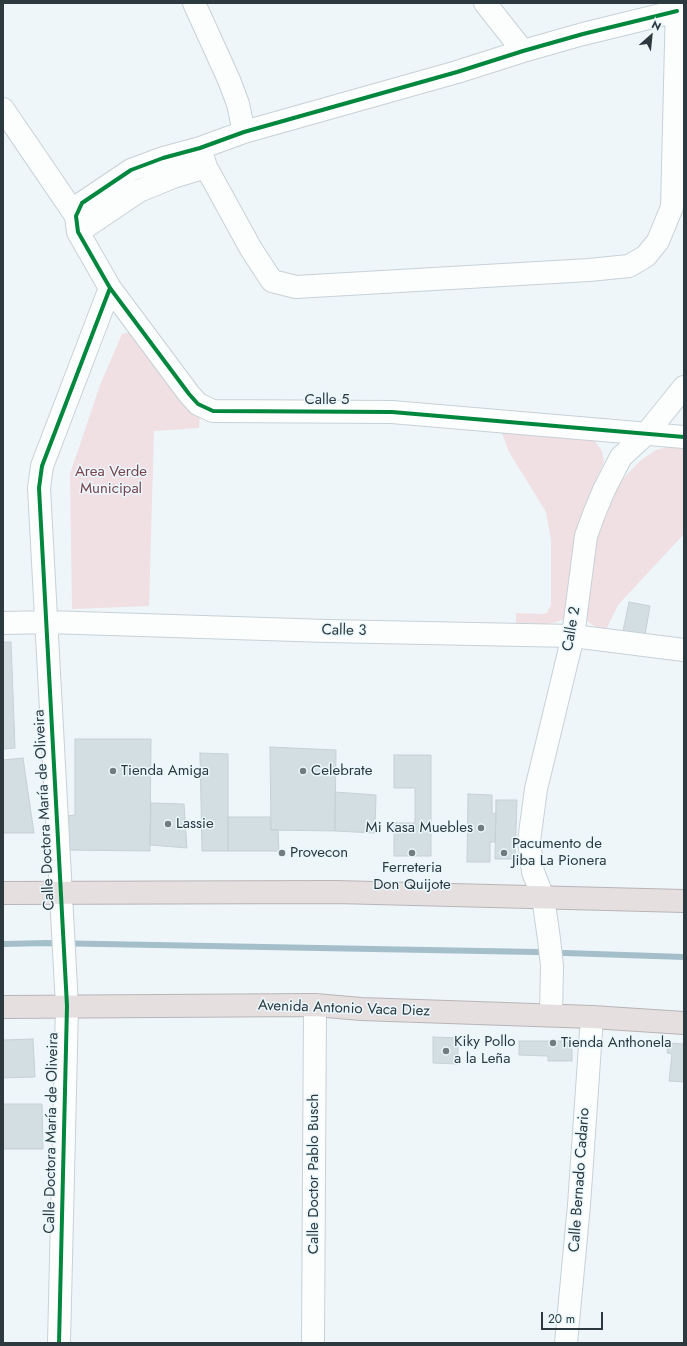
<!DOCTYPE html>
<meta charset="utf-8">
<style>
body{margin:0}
#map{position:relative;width:687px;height:1346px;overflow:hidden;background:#eef6fa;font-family:Jost,sans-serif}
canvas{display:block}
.frame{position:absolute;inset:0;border:4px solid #2c3a3f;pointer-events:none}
.north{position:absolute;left:631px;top:16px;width:40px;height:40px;-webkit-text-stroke:3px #eaf8fe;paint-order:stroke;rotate:27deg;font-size:11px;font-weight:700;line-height:16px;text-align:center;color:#2c3a3f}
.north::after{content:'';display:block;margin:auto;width:14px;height:18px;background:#2c3a3f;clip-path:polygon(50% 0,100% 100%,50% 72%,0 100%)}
.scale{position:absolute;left:541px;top:1312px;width:62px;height:18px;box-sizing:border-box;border:2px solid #2c3a3f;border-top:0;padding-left:5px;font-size:12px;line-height:14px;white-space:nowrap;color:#2c3a3f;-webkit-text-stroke:3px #eaf8fe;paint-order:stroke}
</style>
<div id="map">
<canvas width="687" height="1346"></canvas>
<div class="frame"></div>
<div class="north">N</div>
<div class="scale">20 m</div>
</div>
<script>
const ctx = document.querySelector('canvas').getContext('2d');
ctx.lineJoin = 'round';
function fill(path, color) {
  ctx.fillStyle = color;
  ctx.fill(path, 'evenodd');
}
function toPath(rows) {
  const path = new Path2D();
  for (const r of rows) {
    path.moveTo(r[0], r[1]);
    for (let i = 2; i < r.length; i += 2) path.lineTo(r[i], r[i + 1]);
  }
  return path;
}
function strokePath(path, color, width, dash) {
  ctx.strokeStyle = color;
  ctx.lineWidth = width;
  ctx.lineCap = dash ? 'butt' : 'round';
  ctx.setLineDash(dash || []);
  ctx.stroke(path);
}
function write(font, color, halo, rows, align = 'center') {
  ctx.font = font + ' Jost,sans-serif';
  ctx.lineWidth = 3;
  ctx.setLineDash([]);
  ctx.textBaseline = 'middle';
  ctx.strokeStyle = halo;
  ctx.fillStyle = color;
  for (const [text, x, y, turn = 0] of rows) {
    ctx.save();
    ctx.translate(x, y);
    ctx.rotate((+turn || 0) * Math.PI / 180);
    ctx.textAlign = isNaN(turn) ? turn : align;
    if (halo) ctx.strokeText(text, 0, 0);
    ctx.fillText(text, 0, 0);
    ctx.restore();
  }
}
const green = toPath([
 [140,330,200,414,199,428,154,431,149,606,72,609,70,474,100,385,122,334],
 [500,428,594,440,602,451,604,462,584,508,579,525,564,619,557,622,546,624,516,623,516,613,542,614,547,613,551,605,551,540,546,512,509,452],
 [684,444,684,534,618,605,606,630,601,630,588,622,585,614,595,527,621,481,640,461,656,450,671,446]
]);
const stream = toPath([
 [3,944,47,943,536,952,684,957]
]);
const building = toPath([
 [629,602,650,606,645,635,623,631,629,602],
 [3,642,11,642,15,748,3,749,3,642],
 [75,739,151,739,150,851,68,850,66,816,75,815,75,739],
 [270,747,336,750,335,831,271,830,270,747],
 [200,753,228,754,228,851,202,851,200,753],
 [394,755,431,755,431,856,394,856,394,823,415,823,415,788,394,788,394,755],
 [23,758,34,833,3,833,3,760,23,758],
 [335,792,376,795,375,833,335,831,335,792],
 [468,794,492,795,492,814,496,813,495,842,490,842,490,862,467,862,468,794],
 [496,800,517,800,515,859,495,859,496,800],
 [151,803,184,804,187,848,150,845,151,803],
 [228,817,270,817,271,830,278,830,279,851,228,851,228,817],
 [433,1037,458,1038,458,1064,433,1063,433,1037],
 [33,1039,35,1077,3,1078,3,1040,33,1039],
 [519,1041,566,1041,572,1050,572,1061,548,1061,548,1056,519,1055,519,1041],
 [668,1043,684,1044,684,1082,669,1081,672,1054,667,1053,668,1043],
 [3,1104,42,1104,43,1149,3,1149,3,1104]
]);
const minor = toPath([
 [194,3,229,80,238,104,244,132],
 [485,3,523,51],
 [3,109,76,216,78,232,110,288,189,394,198,404,213,411,392,412,684,437],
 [200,148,206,167,251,249,272,281,296,287,589,270,629,266,646,256,658,241,672,207,677,3],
 [76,216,82,203,131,170,163,158,200,148,244,132,457,72,523,51,583,34,677,11],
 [78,232,139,191,173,177,206,167],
 [3,623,48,622,327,631,573,636,684,650],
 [551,1015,552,966,549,939,543,897,533,872,529,841,536,789,573,636,586,536,594,514,604,490,621,457,646,434,684,387],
 [59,1343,67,1006,39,488,42,466,110,288],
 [313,1343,315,1005],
 [566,1343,579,1205,592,1017]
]);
const highway = toPath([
 [3,893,336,892,684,901],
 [3,1007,315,1005,361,1009,592,1017,684,1023]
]);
const cycleway = toPath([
 [677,11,583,34,523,51,457,72,244,132,200,148,163,158,131,170,82,203,76,216,78,232,110,288,189,394,198,404,213,411,392,412,684,437],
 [59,1343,67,1006,39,488,42,466,110,288]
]);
const markers = [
 [113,771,4,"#707c80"],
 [303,771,4,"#707c80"],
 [168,824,4,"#707c80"],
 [481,828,4,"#707c80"],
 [282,853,4,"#707c80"],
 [412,853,4,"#707c80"],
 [504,853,4,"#707c80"],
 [553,1043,4,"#707c80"],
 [446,1051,4,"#707c80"]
];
const streetNames = [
 ["Calle 5",327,400],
 ["Calle 2",572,629,-80],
 ["Calle 3",344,631,1],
 ["Calle Doctora María de Oliveira",45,810,-93],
 ["Avenida Antonio Vaca Diez",344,1009,2],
 ["Calle Doctora María de Oliveira",52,1133,-89],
 ["Calle Doctor Pablo Busch",314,1174,-90],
 ["Calle Bernado Cadario",580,1180,-86]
];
const parkNames = [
 ["Area Verde",111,472],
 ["Municipal",111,489]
];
const poiNames = [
 ["Tienda Amiga",121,771],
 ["Celebrate",311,771],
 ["Lassie",176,824],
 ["Mi Kasa Muebles",473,828,"right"],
 ["Pacumento de",512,844],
 ["Jiba La Pionera",512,861],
 ["Provecon",290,853],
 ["Ferreteria",412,868,"center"],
 ["Don Quijote",412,885,"center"],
 ["Kiky Pollo",454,1042],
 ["a la Leña",454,1059],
 ["Tienda Anthonela",561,1043]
];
fill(green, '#f0dfe3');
strokePath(stream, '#a4bfca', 6);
fill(building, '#d3dee2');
strokePath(building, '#c6d1d5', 1);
strokePath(minor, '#c8d1d6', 24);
strokePath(highway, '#b9b4b7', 24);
strokePath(minor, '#fcfefe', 22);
strokePath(highway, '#e6dfe0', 22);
strokePath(cycleway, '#00873e', 4);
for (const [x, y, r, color] of markers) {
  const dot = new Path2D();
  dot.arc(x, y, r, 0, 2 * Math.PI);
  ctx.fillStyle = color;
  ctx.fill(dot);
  strokePath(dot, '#eaf8fe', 1.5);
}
write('15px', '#2c3a3f', '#eaf8fe', streetNames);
write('15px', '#78434b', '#eaf8fe', parkNames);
write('15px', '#2c3a3f', '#eaf8fe', poiNames, 'left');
</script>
